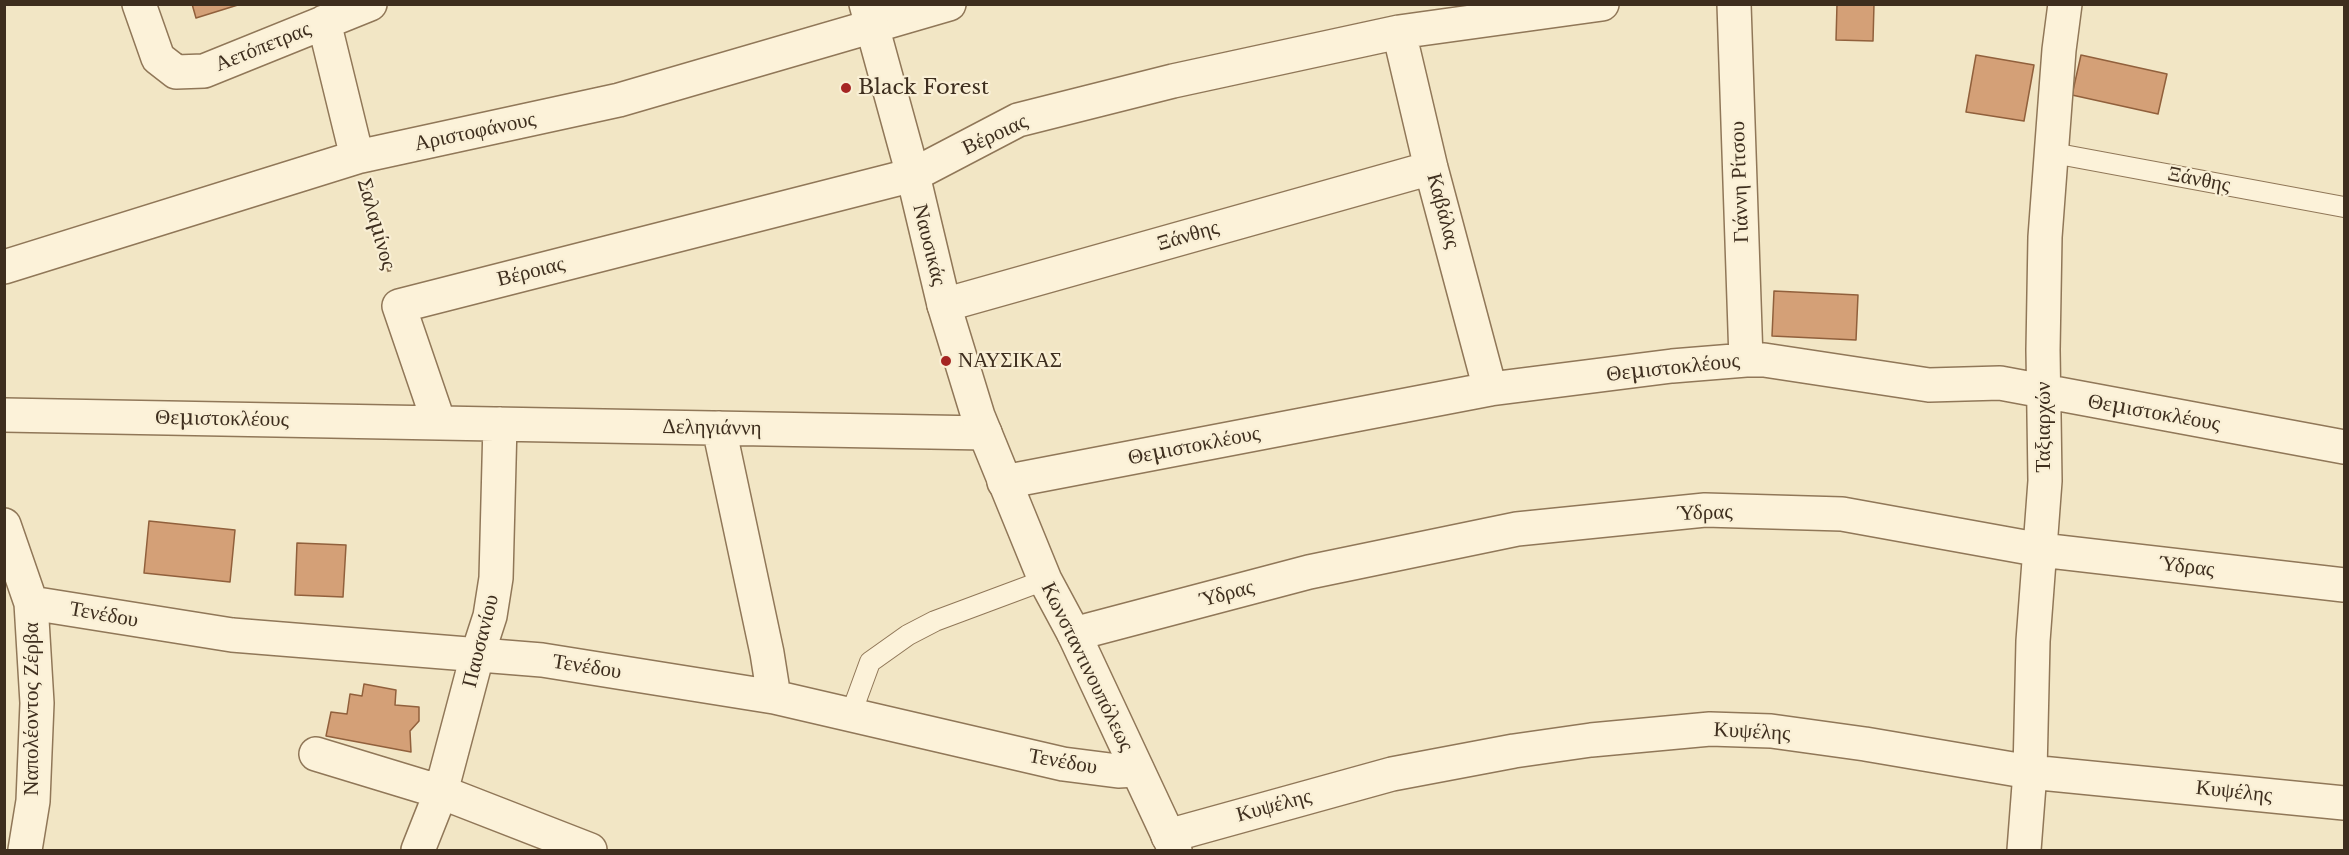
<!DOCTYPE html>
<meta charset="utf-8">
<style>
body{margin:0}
#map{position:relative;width:2349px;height:855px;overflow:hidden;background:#f2e6c5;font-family:"Libre Baskerville",serif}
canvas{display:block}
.frame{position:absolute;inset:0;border:6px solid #3e2e1e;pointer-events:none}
</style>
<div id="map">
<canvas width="2349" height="855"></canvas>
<div class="frame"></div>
</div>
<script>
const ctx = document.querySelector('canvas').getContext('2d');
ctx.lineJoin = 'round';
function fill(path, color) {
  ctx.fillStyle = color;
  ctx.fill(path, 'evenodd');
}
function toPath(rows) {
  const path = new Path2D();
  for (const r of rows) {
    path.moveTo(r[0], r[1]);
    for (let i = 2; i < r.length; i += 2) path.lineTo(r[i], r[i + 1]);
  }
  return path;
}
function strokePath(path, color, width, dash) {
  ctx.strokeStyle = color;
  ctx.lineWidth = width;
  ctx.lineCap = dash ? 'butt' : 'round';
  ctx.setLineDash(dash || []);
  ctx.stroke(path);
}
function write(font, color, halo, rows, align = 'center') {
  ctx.font = font + ' "Libre Baskerville",serif';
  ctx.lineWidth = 4.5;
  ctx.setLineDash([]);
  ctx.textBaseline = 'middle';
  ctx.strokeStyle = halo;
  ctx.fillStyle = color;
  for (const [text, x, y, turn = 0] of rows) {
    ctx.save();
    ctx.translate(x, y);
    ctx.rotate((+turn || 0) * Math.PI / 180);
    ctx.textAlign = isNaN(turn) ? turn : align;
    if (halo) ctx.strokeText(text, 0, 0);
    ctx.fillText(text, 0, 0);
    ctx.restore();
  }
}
const building = toPath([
 [192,4,241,4,196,18,192,4],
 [1837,4,1874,4,1873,41,1836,40,1837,4],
 [1976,55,2034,65,2024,121,1966,112,1976,55],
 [2081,55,2167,74,2158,114,2072,95,2081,55],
 [1774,291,1858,295,1856,340,1772,336,1774,291],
 [149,521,235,530,230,582,144,573,149,521],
 [297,543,346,545,343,597,295,595,297,543],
 [364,684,396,690,395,705,419,707,419,721,410,731,411,752,326,736,331,712,347,714,350,694,362,696,364,684]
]);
const path = toPath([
 [366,188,390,274]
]);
const service = toPath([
 [2053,153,2344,207],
 [851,714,870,662,908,635,935,621,1045,580]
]);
const minor = toPath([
 [139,4,158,58,176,72,204,71,370,4],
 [1734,4,1746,360],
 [324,22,357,157],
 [1399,32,1431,168,1490,389],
 [4,267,357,157,619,100,949,4],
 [944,305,1431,168],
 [4,415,985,433],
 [439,423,399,306,913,175,1018,120,1173,81,1399,32,1602,4],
 [719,428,767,653,774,697],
 [1004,482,1490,389,1672,366,1746,360,1764,360,1929,385,2000,383,2344,447],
 [4,525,31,603,37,703,33,801,25,850],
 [31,603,232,635,542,660,774,697,1063,764,1118,771,1137,770],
 [1074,634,1309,572,1517,529,1705,510,1842,514,2041,550,2344,585],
 [316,754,441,792,590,850],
 [1168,836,1392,774,1514,751,1591,740,1710,729,1771,731,1865,744,2030,772,2344,803],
 [418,850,441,792,477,656,490,616,496,578,500,424],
 [2024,850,2030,772,2033,641,2045,481,2043,350,2045,237,2059,50,2065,4]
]);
const tertiary = toPath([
 [866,4,913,175,944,305,978,416,1045,580,1074,634,1175,850]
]);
const markers = [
 [846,88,6,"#a52522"],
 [946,361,6,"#a52522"]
];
const streetNames = [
 ["Αετόπετρας",263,47,-22],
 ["Αριστοφάνους",475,132,-12],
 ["Βέροιας",995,135,-25],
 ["Ξάνθης",2199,180,11],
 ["Γιάννη Ρίτσου",1740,182,-92],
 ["Καβάλας",1443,211,75],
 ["Σαλαμίνος",376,224,74],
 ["Ξάνθης",1188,236,-16],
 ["Ναυσικάς",929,245,76],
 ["Βέροιας",531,272,-14],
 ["Θεμιστοκλέους",1673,368,-6],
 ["Θεμιστοκλέους",2154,413,10],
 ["Θεμιστοκλέους",222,419,1],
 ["Ταξιαρχών",2044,427,-90],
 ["Δεληγιάννη",712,428,1],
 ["Θεμιστοκλέους",1194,446,-11],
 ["Ύδρας",1705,513,-2],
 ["Ύδρας",2187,567,7],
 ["Ύδρας",1227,594,-15],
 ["Τενέδου",104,615,10],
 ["Παυσανίου",481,641,-76],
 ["Τενέδου",587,667,9],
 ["Κωνσταντινουπόλεως",1087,667,64],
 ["Ναπολέοντος Ζέρβα",32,709,-90],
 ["Κυψέλης",1752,732,3],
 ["Τενέδου",1063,762,10],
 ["Κυψέλης",2234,792,6],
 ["Κυψέλης",1274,806,-15]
];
const poiNames = [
 ["Black Forest",858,88],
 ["ΝΑΥΣΙΚΑΣ",958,361]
];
fill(building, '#d4a077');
strokePath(building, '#91603c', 1.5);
strokePath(service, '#907758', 22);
strokePath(minor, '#907758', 36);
strokePath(tertiary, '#907758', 36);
strokePath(path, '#907758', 4, [4.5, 3]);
strokePath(service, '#fcf2d9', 20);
strokePath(minor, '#fcf2d9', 33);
strokePath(tertiary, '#fcf2d9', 33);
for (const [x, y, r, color] of markers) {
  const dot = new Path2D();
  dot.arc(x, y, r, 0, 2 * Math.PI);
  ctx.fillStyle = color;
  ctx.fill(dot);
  strokePath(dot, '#f9efd5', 2);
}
write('21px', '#3e2e1e', '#f9efd5', streetNames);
write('21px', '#3e2e1e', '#f9efd5', poiNames, 'left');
</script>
